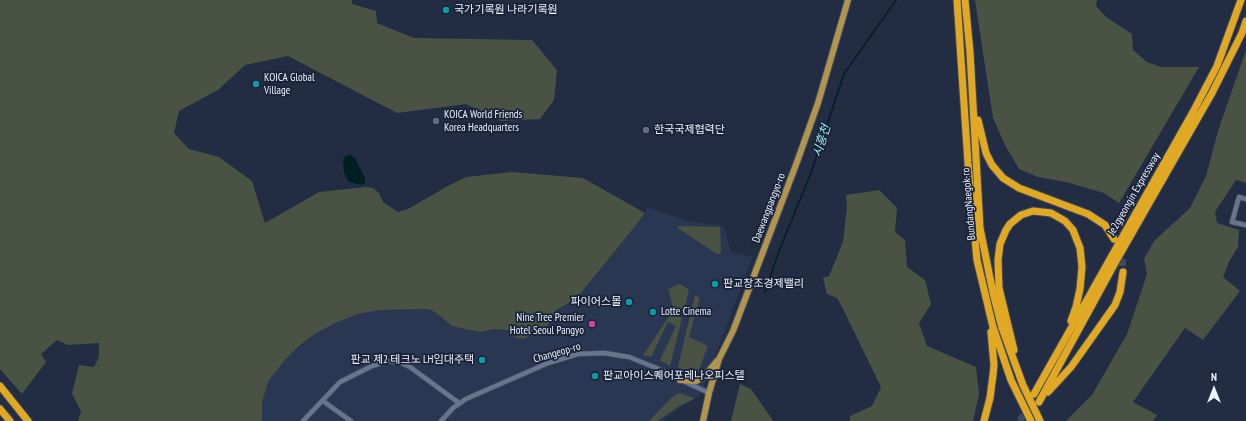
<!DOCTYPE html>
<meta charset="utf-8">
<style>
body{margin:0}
#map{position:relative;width:1246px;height:421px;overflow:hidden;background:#222c42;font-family:"PT Sans Narrow",sans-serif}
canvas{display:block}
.north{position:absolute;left:1194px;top:369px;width:40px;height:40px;-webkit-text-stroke:3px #192237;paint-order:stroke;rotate:0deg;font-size:11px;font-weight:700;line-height:16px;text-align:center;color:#eef3ff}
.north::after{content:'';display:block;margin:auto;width:14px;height:18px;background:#eef3ff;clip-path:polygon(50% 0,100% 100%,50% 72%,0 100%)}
</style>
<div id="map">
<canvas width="1246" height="421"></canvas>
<div class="north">N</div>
</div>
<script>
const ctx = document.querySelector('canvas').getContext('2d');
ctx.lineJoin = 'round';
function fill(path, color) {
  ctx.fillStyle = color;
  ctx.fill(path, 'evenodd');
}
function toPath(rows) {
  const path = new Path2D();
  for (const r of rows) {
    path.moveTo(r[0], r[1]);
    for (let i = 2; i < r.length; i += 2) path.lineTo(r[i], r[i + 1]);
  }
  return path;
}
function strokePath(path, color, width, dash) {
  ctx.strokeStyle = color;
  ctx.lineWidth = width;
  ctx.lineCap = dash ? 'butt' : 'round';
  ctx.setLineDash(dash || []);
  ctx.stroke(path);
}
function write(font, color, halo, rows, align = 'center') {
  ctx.font = font + ' "PT Sans Narrow","Noto Sans KR",sans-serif';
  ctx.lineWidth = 3.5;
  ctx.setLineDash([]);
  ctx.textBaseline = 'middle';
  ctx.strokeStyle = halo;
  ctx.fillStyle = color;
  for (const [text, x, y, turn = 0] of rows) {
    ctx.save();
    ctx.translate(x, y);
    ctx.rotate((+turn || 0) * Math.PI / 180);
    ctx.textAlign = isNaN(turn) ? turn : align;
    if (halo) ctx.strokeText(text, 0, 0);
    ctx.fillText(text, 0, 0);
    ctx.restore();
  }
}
const built = toPath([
 [647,207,688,221,724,226,731,252,743,255,753,256,700,396,679,408,662,421,262,421,262,402,269,380,285,360,313,335,335,323,358,314,380,310,424,309,430,310,439,315,452,326,481,332,494,329,508,330,552,316,556,310,576,299,632,230,645,213]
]);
const green = toPath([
 [0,0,352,0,352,4,376,11,377,23,414,38,532,40,557,70,554,100,540,119,501,121,466,104,397,113,288,56,245,65,218,90,179,111,174,133,189,149,219,157,252,181,265,223,319,192,366,187,373,188,379,193,383,202,398,212,408,209,448,186,466,177,512,172,583,178,645,213,632,230,576,299,556,310,547,326,524,339,514,337,508,330,494,329,481,332,465,329,452,326,439,315,431,310,424,309,380,310,358,314,335,323,313,335,298,347,285,360,269,380,262,402,262,421,78,421,81,411,72,394,79,365,94,367,99,357,99,343,68,345,57,340,41,354,46,362,22,394,0,369],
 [975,0,1097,0,1096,6,1106,17,1132,34,1133,50,1147,62,1161,67,1199,67,1119,203,1104,193,1066,182,1038,177,1019,169,1005,145,993,118],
 [1246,50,1246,183,1236,180,1215,212,1217,223,1239,230,1238,247,1230,260,1223,277,1240,291,1203,340,1185,328,1133,402,1157,415,1153,421,1066,421,1092,395,1127,334,1147,274,1144,259,1154,241,1190,208,1206,176,1218,131],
 [879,190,897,208,895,232,905,240,907,267,925,280,931,304,919,323,927,346,976,367,979,394,973,421,850,421,850,416,872,406,881,387,842,307,837,298,827,294,823,278,829,276,843,242,847,207,846,195],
 [678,226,720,227,721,252,720,254,717,254,679,229,678,227],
 [678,284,680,284,688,289,689,291,684,309,681,314,673,309,669,291,667,290],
 [695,295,700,298,689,337,708,346,698,372,686,372,678,367],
 [672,312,682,318,670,366,660,360,676,326,668,322,651,357,643,355],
 [740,384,751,389,772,419,773,421,731,421],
 [679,393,694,398,692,400,679,406,657,421,649,421,672,397]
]);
const water = toPath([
 [351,155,355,158,365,178,365,183,361,185,349,182,344,172,343,159,346,156]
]);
const stream = toPath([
 [765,292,779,251,811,173,844,74,896,0]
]);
const highwayTunnel = toPath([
 [1119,249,1122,257,1123,272],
 [1020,421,1032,398]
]);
const minor = toPath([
 [1246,199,1239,197,1232,222,1246,225],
 [323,401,351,421],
 [303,421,340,382,372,366,388,361,399,362,410,367,459,403],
 [441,421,453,408,466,399,548,363,578,354,604,353,629,357,654,367,709,393]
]);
const major = toPath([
 [680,380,696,381,704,377,717,361],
 [703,421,709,393,719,359,733,331,797,162,818,103,848,0]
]);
const highway = toPath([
 [957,0,968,163,977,260,993,327,1011,380,1031,421],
 [965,0,970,52,980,228,993,293,1002,328,1023,385,1040,421],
 [978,120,986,153,992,165,1003,178,1019,188,1088,214,1105,225,1114,239],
 [1014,350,999,288,998,260,1000,244,1006,230,1010,224,1021,215,1033,211,1051,213,1065,221,1073,230,1080,248,1082,267,1080,289,1076,307,1071,321],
 [0,386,28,421],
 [1048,392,1071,367,1115,305,1120,292,1123,272],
 [1034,394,1193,112,1217,66,1241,0],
 [1039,402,1116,261,1212,93,1242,33,1246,21],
 [0,409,10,421],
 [984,421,990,398,993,375,994,365,991,332]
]);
const markers = [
 [446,10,4,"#0f9aa8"],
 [256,84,4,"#0f9aa8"],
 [436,121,4,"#5c6f8a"],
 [646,130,4,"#5c6f8a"],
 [715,284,4,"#0f9aa8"],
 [629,302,4,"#0f9aa8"],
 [653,312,4,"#0f9aa8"],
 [592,324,4,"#d1479c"],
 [482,360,4,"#0f9aa8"],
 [595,376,4,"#0f9aa8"]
];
const poiNames = [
 ["국가기록원 나라기록원",454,10],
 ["KOICA Global",264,78],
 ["Village",264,91],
 ["KOICA World Friends",444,115],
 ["Korea Headquarters",444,128],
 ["한국국제협력단",654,130],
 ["판교창조경제밸리",723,284],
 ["파이어스몰",621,302,"right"],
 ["Lotte Cinema",661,312],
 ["Nine Tree Premier",584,318,"right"],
 ["Hotel Seoul Pangyo",584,331,"right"],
 ["판교 제2 테크노 LH임대주택",474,360,"right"],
 ["판교아이스퀘어포레나오피스텔",603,376]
];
const streetNames = [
 ["Je2gyeongin Expressway",1134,194,-60],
 ["BundangNaegok-ro",969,204,-95],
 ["Daewangpangyo-ro",769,208,-69],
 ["Changeop-ro",557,353,-16]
];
const waterNames = [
 ["시흥천",822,141,-72]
];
fill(built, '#2a3752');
fill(green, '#4a5343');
fill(water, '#001f23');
strokePath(stream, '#001f23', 1.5);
strokePath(highwayTunnel, '#414a5e', 7, [7, 3.5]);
strokePath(minor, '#414a5c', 6);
strokePath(major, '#414a5c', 8);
strokePath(highway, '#414a5c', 9);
strokePath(minor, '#68758e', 4.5);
strokePath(major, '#b1944e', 6);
strokePath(highway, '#e1a923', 7);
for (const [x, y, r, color] of markers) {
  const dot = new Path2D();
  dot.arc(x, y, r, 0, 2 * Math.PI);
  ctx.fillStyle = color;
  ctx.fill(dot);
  strokePath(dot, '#192237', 1.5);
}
write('11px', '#eef3ff', '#192237', poiNames, 'left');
write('11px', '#eef3ff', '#192237', streetNames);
write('italic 12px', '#9eebf5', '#192237', waterNames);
</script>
